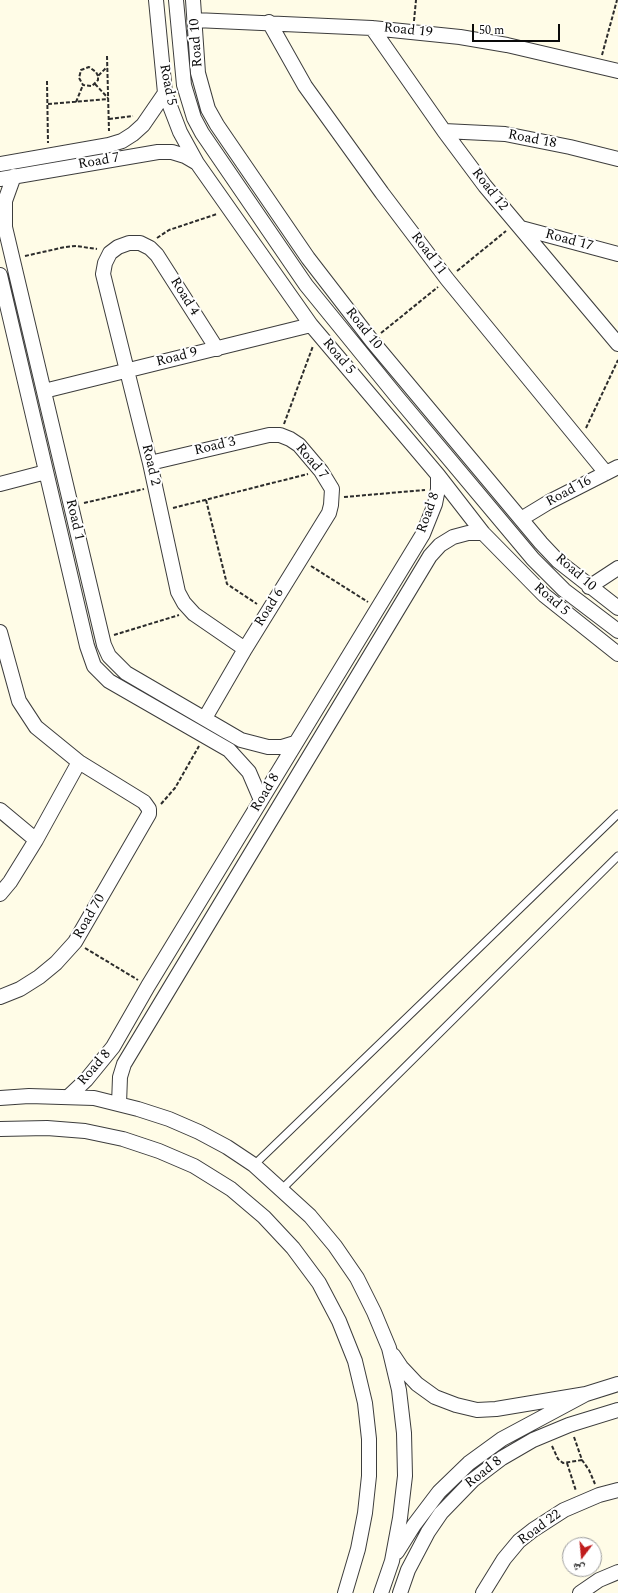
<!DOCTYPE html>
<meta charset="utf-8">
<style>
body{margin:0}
#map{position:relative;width:618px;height:1593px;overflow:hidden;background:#fffce7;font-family:Spectral,"Noto Naskh Arabic",serif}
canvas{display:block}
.north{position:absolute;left:562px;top:1537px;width:40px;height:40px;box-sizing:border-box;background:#fff;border:1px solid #9d9d9d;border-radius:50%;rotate:196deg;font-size:11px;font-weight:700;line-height:16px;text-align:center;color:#0a0a0a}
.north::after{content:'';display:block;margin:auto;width:14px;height:18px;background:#c01c1c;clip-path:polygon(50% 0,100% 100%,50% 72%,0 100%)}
.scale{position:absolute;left:472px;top:24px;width:88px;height:18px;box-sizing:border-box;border:2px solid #0a0a0a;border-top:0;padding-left:5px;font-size:12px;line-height:14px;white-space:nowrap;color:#0a0a0a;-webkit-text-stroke:3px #fff;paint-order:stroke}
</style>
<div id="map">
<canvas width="618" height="1593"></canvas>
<div class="north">ش</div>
<div class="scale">50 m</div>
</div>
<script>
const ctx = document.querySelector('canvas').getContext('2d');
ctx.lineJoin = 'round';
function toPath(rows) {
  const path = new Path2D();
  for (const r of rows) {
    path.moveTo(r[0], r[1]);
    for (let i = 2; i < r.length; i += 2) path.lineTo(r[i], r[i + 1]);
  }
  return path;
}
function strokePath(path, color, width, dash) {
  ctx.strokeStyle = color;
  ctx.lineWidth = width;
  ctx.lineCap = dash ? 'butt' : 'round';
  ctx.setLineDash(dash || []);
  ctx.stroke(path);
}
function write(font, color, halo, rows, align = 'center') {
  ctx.font = font + ' Spectral,serif';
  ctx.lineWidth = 4;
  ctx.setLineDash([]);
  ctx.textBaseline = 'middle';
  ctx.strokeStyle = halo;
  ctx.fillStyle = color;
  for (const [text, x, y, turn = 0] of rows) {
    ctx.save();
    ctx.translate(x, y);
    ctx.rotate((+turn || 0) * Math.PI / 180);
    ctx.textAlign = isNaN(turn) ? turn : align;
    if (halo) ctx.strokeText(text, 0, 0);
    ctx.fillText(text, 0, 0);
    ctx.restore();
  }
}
const path = toPath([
 [414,21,416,0],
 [602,55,617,0],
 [107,56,109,131],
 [98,76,96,72,89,67,81,70,79,78,83,85,92,86,98,80,98,76,107,67],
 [47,81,48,143],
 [95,84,108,98],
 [76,102,83,85],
 [48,104,108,99],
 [109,119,133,116],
 [157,238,169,230,217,214],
 [25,256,65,247,76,246,97,249],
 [457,271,506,231],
 [381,333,438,287],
 [284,424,313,346],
 [586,428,618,360],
 [344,497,425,490],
 [206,500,227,584,257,604],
 [84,503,144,489],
 [173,508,308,474],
 [311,566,368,602],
 [114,635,179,615],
 [161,804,175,788,199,746],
 [85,948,138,980],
 [574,1437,582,1460,589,1470,595,1484],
 [552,1446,558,1459,563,1463,582,1460],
 [567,1463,576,1491]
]);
const lane = toPath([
 [254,1165,618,814],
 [282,1189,618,856]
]);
const street = toPath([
 [156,0,165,93,180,132,197,163,311,325,438,475,483,533,544,595,618,654],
 [176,0,184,85,194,118,202,133,306,285,398,398,533,559,564,590,618,631],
 [193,0,198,73,208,109,217,125,308,258,372,341,541,543,558,561,618,608],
 [195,20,372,28,460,37,507,45,618,71],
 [269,22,305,86,382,193,447,279,606,473],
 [372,28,444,131,485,186,618,344],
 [444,131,505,134,570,147,618,159],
 [0,164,109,145,122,141,133,134,143,125,165,93],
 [14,176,5,201,5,227,104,645,109,656,126,673,241,740,268,747,282,747,295,743],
 [0,179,158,152,172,152,185,156,197,163],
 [521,228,618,254],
 [0,275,87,646,94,666,109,681,229,750,249,772,261,800],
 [217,349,157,255,150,248,140,243,129,243,118,247,110,253,105,263,103,274,150,463,178,592,184,603,194,614,245,649],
 [44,391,311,325],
 [150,463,269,435,280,435,290,439,299,445,321,471,332,489,331,505,329,513,245,649,205,718],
 [0,484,46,472],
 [521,519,549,502,618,467],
 [589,587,618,568],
 [0,632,19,701,36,727,79,762,144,802,149,809,149,814,75,942,56,963,39,977,20,989,0,997],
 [0,810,36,840],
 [0,894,10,882,36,840,79,762],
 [68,1097,86,1080,113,1047,148,986,423,534,435,504,438,489,438,475],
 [0,1098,29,1096,94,1098,138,1109,169,1119,199,1132,227,1147,254,1165,310,1216,335,1246,357,1278,374,1312,389,1348,399,1390,404,1433,405,1476,400,1518,392,1561,381,1593],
 [119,1104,120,1077,124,1064,430,556,440,545,453,537,468,533,483,533],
 [0,1129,47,1128,85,1131,123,1139,159,1151,194,1166,231,1189,264,1217,293,1248,319,1283,339,1321,355,1361,365,1403,369,1439,369,1476,365,1513,358,1549,345,1593],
 [393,1355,401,1367,417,1384,435,1397,456,1405,477,1410,496,1409,586,1394,618,1384],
 [397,1552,414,1525,439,1492,469,1463,502,1439,586,1394],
 [400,1593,408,1570,428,1532,441,1513,473,1480,502,1458,533,1440,569,1425,618,1410],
 [483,1593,504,1559,519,1541,533,1530,564,1510,599,1495,618,1490],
 [580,1593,599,1580,618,1572]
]);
const streetNames = [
 ["Road 19",408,31,6],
 ["Road 10",197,43,-94],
 ["Road 5",167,85,79],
 ["Road 18",532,140,11],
 ["Road 7",99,162,-10],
 ["Road 12",489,190,52],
 ["Road 17",569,241,15],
 ["Road 11",428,254,53],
 ["Road 4",184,297,58],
 ["Road 10",363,329,51],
 ["Road 5",338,357,50],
 ["Road 9",177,358,-14],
 ["Road 3",215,447,-13],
 ["Road 7",311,462,50],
 ["Road 2",150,465,77],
 ["Road 16",569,492,-28],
 ["Road 8",429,513,-70],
 ["Road 1",74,520,77],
 ["Road 10",575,573,41],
 ["Road 5",551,600,41],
 ["Road 6",270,608,-58],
 ["Road 8",266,793,-59],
 ["Road 70",90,917,-60],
 ["Road 8",95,1068,-49],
 ["Road 8",484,1473,-38],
 ["Road 22",540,1528,-36]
];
strokePath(lane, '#3d3d3d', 9);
strokePath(street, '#3d3d3d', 16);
strokePath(path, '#2c2c2c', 2, [4, 2]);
strokePath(lane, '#fff', 7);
strokePath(street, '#fff', 14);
write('14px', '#0a0a0a', '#fff', streetNames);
</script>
